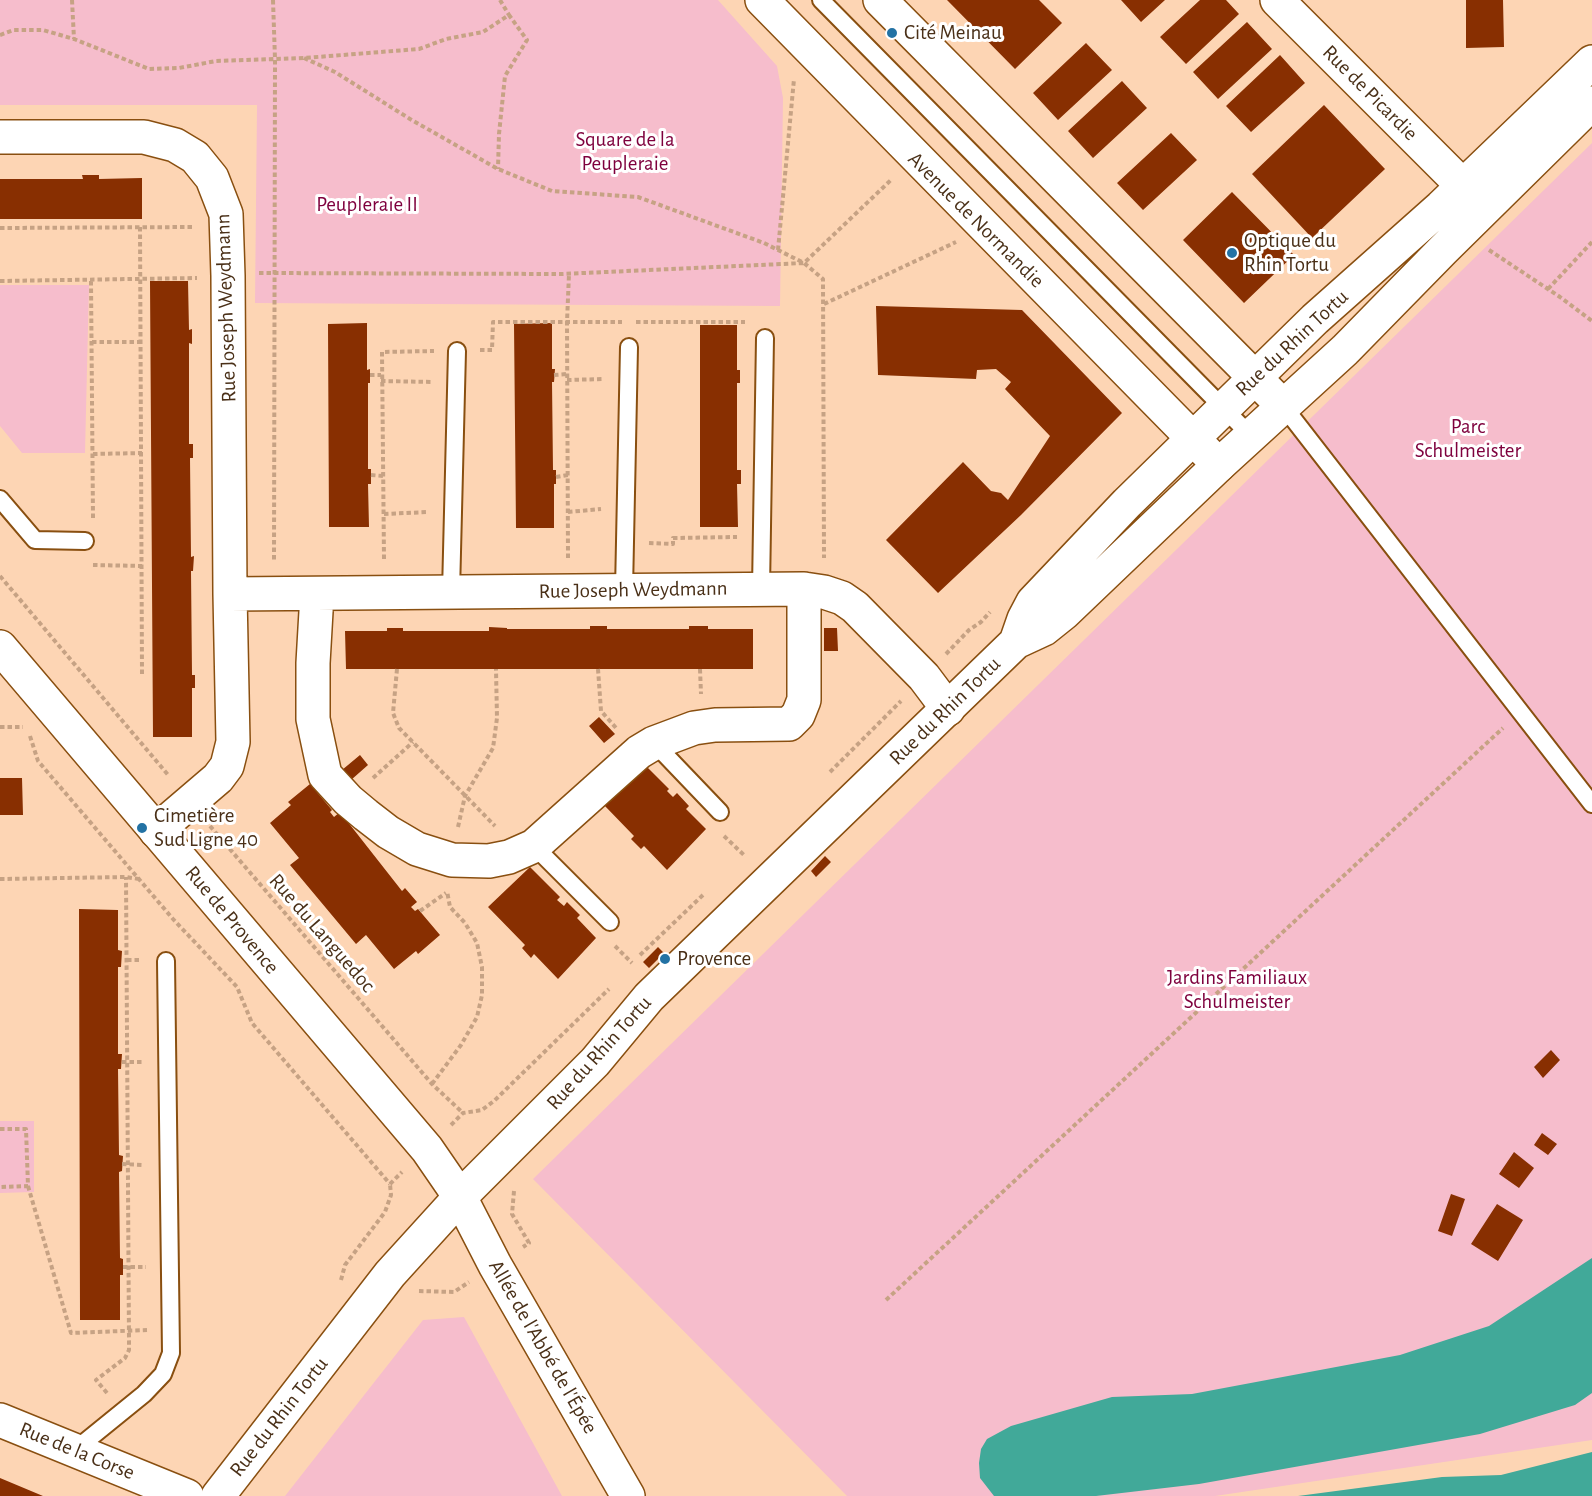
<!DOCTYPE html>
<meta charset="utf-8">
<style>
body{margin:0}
canvas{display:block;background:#fdd5b4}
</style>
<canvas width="1592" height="1496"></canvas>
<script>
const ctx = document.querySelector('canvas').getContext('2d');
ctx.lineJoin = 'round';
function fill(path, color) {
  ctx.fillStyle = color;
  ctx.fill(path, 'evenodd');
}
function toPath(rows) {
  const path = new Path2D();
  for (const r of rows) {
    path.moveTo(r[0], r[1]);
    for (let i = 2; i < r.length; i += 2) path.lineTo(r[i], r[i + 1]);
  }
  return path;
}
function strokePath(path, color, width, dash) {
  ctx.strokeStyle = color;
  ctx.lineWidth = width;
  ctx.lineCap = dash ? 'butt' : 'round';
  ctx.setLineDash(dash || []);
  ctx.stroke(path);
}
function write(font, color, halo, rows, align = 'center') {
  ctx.font = font + ' "Alegreya Sans",sans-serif';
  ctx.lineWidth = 6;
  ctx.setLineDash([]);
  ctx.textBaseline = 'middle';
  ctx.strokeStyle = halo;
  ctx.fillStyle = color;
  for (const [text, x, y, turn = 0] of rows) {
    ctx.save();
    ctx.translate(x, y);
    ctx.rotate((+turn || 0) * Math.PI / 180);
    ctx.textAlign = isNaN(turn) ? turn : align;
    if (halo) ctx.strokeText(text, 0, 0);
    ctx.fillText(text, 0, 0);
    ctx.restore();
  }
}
const green = toPath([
 [0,0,718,0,777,66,783,98,780,306,255,303,257,105,0,105],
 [1592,143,1592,1440,1215,1496,847,1496,533,1179],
 [0,285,89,285,85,453,22,453,0,426],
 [0,1121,34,1121,34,1192,0,1193],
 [464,1317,562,1496,285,1496,423,1320]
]);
const water = toPath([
 [1592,1258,1592,1393,1575,1405,1480,1434,1199,1484,1096,1496,994,1496,980,1478,979,1463,981,1449,987,1439,1011,1426,1112,1397,1192,1394,1400,1355,1489,1326],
 [1592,1452,1592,1496,1298,1496,1442,1477,1501,1475]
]);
const building = toPath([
 [947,0,1039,0,1062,23,1015,69],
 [1121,0,1165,0,1141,22],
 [1200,0,1226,0,1239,14,1186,64,1160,37],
 [1466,0,1503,0,1504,47,1466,48],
 [1247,22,1272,49,1218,99,1193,72],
 [1086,43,1112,70,1058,120,1033,93],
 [1280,55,1305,83,1251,132,1226,106],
 [1122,81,1147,108,1093,158,1068,131],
 [1324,105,1385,169,1312,238,1252,174],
 [1171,133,1197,160,1143,210,1117,183],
 [82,175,99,175,99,179,142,178,142,219,0,219,0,179,83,179],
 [1232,192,1294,255,1244,303,1183,240],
 [150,281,188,281,189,330,192,329,192,344,189,343,189,444,193,444,193,458,190,458,191,557,194,556,193,571,191,571,192,675,195,675,195,688,192,688,192,737,153,737],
 [876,306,1022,310,1122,413,1021,515,938,593,886,540,963,462,991,491,1001,493,1008,500,1050,436,1005,389,1011,382,996,369,977,370,976,379,878,375],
 [367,323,367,370,370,369,370,383,368,383,368,469,371,469,371,484,368,484,369,527,329,527,328,324],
 [552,323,552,369,555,369,554,382,552,382,553,470,556,470,556,484,554,484,554,528,516,528,514,324],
 [700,325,737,325,737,370,740,370,740,383,737,383,737,470,741,470,741,484,737,484,738,527,700,527],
 [590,626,607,626,607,629,689,629,689,626,708,626,708,629,753,629,753,669,346,669,345,631,387,631,387,628,403,628,403,631,489,631,489,627,507,628,507,629,590,629],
 [824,628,837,628,838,651,824,651],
 [599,717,615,734,604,743,589,726],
 [360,755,368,765,351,780,342,770],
 [644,764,669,789,667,791,673,797,677,793,689,806,686,809,706,829,667,870,644,846,641,849,631,839,634,836,603,804],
 [0,778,22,778,23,815,0,815],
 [310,784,332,810,330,812,334,817,340,812,402,891,405,888,417,902,411,907,415,911,418,909,440,935,418,954,416,951,394,969,366,935,356,944,290,865,299,858,270,823,291,805,288,802],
 [825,856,831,862,816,877,811,871],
 [530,867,560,897,557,900,564,906,567,902,580,915,577,918,596,938,558,979,534,954,531,958,522,948,525,945,488,907],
 [79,909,118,910,118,950,122,951,121,967,118,967,118,1054,122,1054,121,1069,118,1069,119,1155,123,1156,122,1171,119,1172,120,1258,123,1259,123,1275,120,1275,120,1320,80,1320],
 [658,947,664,953,649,968,643,962],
 [1551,1050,1560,1060,1543,1078,1534,1067],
 [1542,1133,1557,1144,1548,1155,1534,1145],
 [1514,1152,1534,1168,1519,1188,1499,1174],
 [1451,1194,1465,1199,1452,1236,1438,1231],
 [1497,1204,1523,1220,1498,1261,1471,1244],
 [0,1478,43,1496,0,1496]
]);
const path = toPath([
 [72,0,74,39],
 [273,0,275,59,274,562],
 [500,0,509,15],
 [0,35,14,30,43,30,74,39,149,69,179,68,216,61,304,58,419,49,446,39,483,32,509,15,527,40,505,76,499,134,498,169],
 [304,58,335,72,410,119,498,169,552,191,638,197,764,243,804,263,823,279,824,558],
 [140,227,142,674],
 [0,228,194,227],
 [778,250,794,79],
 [1489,250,1560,297,1592,321],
 [259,273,562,274,804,263,892,179],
 [0,281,197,278],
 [91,281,93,518],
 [1548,289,1592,242],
 [824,304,956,242],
 [636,322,745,322],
 [92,342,141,342],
 [480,350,492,350,493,322,622,322],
 [370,375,381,375],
 [554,375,567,374],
 [567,380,604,379],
 [381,381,433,382],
 [93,454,142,453],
 [371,475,383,476],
 [556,477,568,475],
 [568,512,601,509],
 [384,514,428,512],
 [649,543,673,544,673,538,737,537],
 [568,558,567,322,569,274],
 [384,559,382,352,434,351],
 [93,565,142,566],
 [0,576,169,776],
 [946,654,969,630,981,622,990,612],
 [397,669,393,713,399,728,495,826],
 [598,669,601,711,617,729],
 [700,669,701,694],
 [0,727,23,727],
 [30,736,38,761,173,919,237,987,252,1023,390,1184],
 [830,772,901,701],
 [373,778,413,742],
 [210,826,432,1084,463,1113],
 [458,827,465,796,493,748,497,718,496,669],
 [724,836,745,856],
 [0,879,126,877,139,879],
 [420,911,446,893],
 [615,946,632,963],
 [640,955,704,894],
 [127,960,141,960],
 [122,1062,143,1062],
 [432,1084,461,1045,477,1017,482,995,482,967,477,943,465,923,450,907,447,891],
 [451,1125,463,1113,482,1110,494,1101,609,989],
 [0,1129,26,1129,28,1186,0,1187],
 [122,1164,144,1165],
 [390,1184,402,1172],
 [28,1186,71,1333,147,1330],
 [514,1191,512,1214,529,1243,523,1247],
 [123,1267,146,1267],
 [341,1280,345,1265,385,1212,391,1195,390,1184],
 [419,1291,454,1292,469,1282],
 [886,1300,1503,728],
 [107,1393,96,1380,125,1358,129,1350,129,1341,126,877]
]);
const service = toPath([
 [821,0,1251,436],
 [1284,407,1592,804],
 [0,499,35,540,85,541],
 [761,589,765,338],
 [624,590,629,347],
 [451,592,457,351],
 [654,743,720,812],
 [534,846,610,922],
 [75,1450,144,1394,163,1374,171,1353,166,961]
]);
const minor = toPath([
 [762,0,1219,465],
 [880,0,1284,407],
 [1277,0,1484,207],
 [0,137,144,137,175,145,195,157,212,178,226,214,228,276,230,594,233,742,227,766,218,778,156,831],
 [230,594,804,589,824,592,842,598,855,607,924,677,948,709],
 [317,594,313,663,313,719,325,775,348,800,366,815,388,832,417,849,452,860,489,861,509,857,534,846,639,752,654,743,694,728,715,725,789,724,798,715,804,700,804,589],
 [0,1420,187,1496]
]);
const tertiary = toPath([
 [1016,642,1024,619,1033,602,1127,503,1315,319,1441,207,1592,62],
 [0,647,427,1149,460,1197,495,1265,628,1496],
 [218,1496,390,1274,460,1197,595,1062,649,997,1016,642,1044,629,1064,613,1219,465,1345,350,1443,250,1592,103]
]);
const markers = [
 [892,33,6,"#2372a4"],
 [1232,253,6,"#2372a4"],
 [142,828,6,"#2372a4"],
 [665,959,6,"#2372a4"]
];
const poiNames = [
 ["Cité Meinau",904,33],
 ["Optique du",1244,241],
 ["Rhin Tortu",1244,265],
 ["Cimetière",154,816],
 ["Sud Ligne 40",154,840],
 ["Provence",677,959]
];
const streetNames = [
 ["Rue de Picardie",1370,93,45],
 ["Avenue de Normandie",976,220,45],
 ["Rue Joseph Weydmann",226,308,-92],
 ["Rue du Rhin Tortu",1292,343,-43],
 ["Rue Joseph Weydmann",633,590,-1],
 ["Rue du Rhin Tortu",945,711,-44],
 ["Rue de Provence",232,920,50],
 ["Rue du Languedoc",322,933,49],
 ["Rue du Rhin Tortu",599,1053,-48],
 ["Allée de l'Abbé de l'Épée",543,1347,60],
 ["Rue du Rhin Tortu",279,1417,-52],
 ["Rue de la Corse",77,1451,22]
];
const parkNames = [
 ["Square de la",625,140],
 ["Peupleraie",625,164],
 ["Peupleraie II",367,205],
 ["Parc",1468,427],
 ["Schulmeister",1468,451],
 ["Jardins Familiaux",1237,978],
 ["Schulmeister",1237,1002]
];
fill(green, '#f6bdcc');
fill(water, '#41a999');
fill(building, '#882f01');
strokePath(service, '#894f10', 20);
strokePath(minor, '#894f10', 36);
strokePath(tertiary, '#894f10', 36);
strokePath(path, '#c6a284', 4, [4.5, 3]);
strokePath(service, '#fff', 16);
strokePath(minor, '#fff', 33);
strokePath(tertiary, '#fff', 33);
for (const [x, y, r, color] of markers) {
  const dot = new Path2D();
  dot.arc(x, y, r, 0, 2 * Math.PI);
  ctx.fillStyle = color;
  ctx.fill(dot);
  strokePath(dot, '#fff', 2);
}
write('21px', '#4a3018', '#fff', poiNames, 'left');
write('21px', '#4a3018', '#fff', streetNames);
write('21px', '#7e003d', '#fff', parkNames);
</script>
